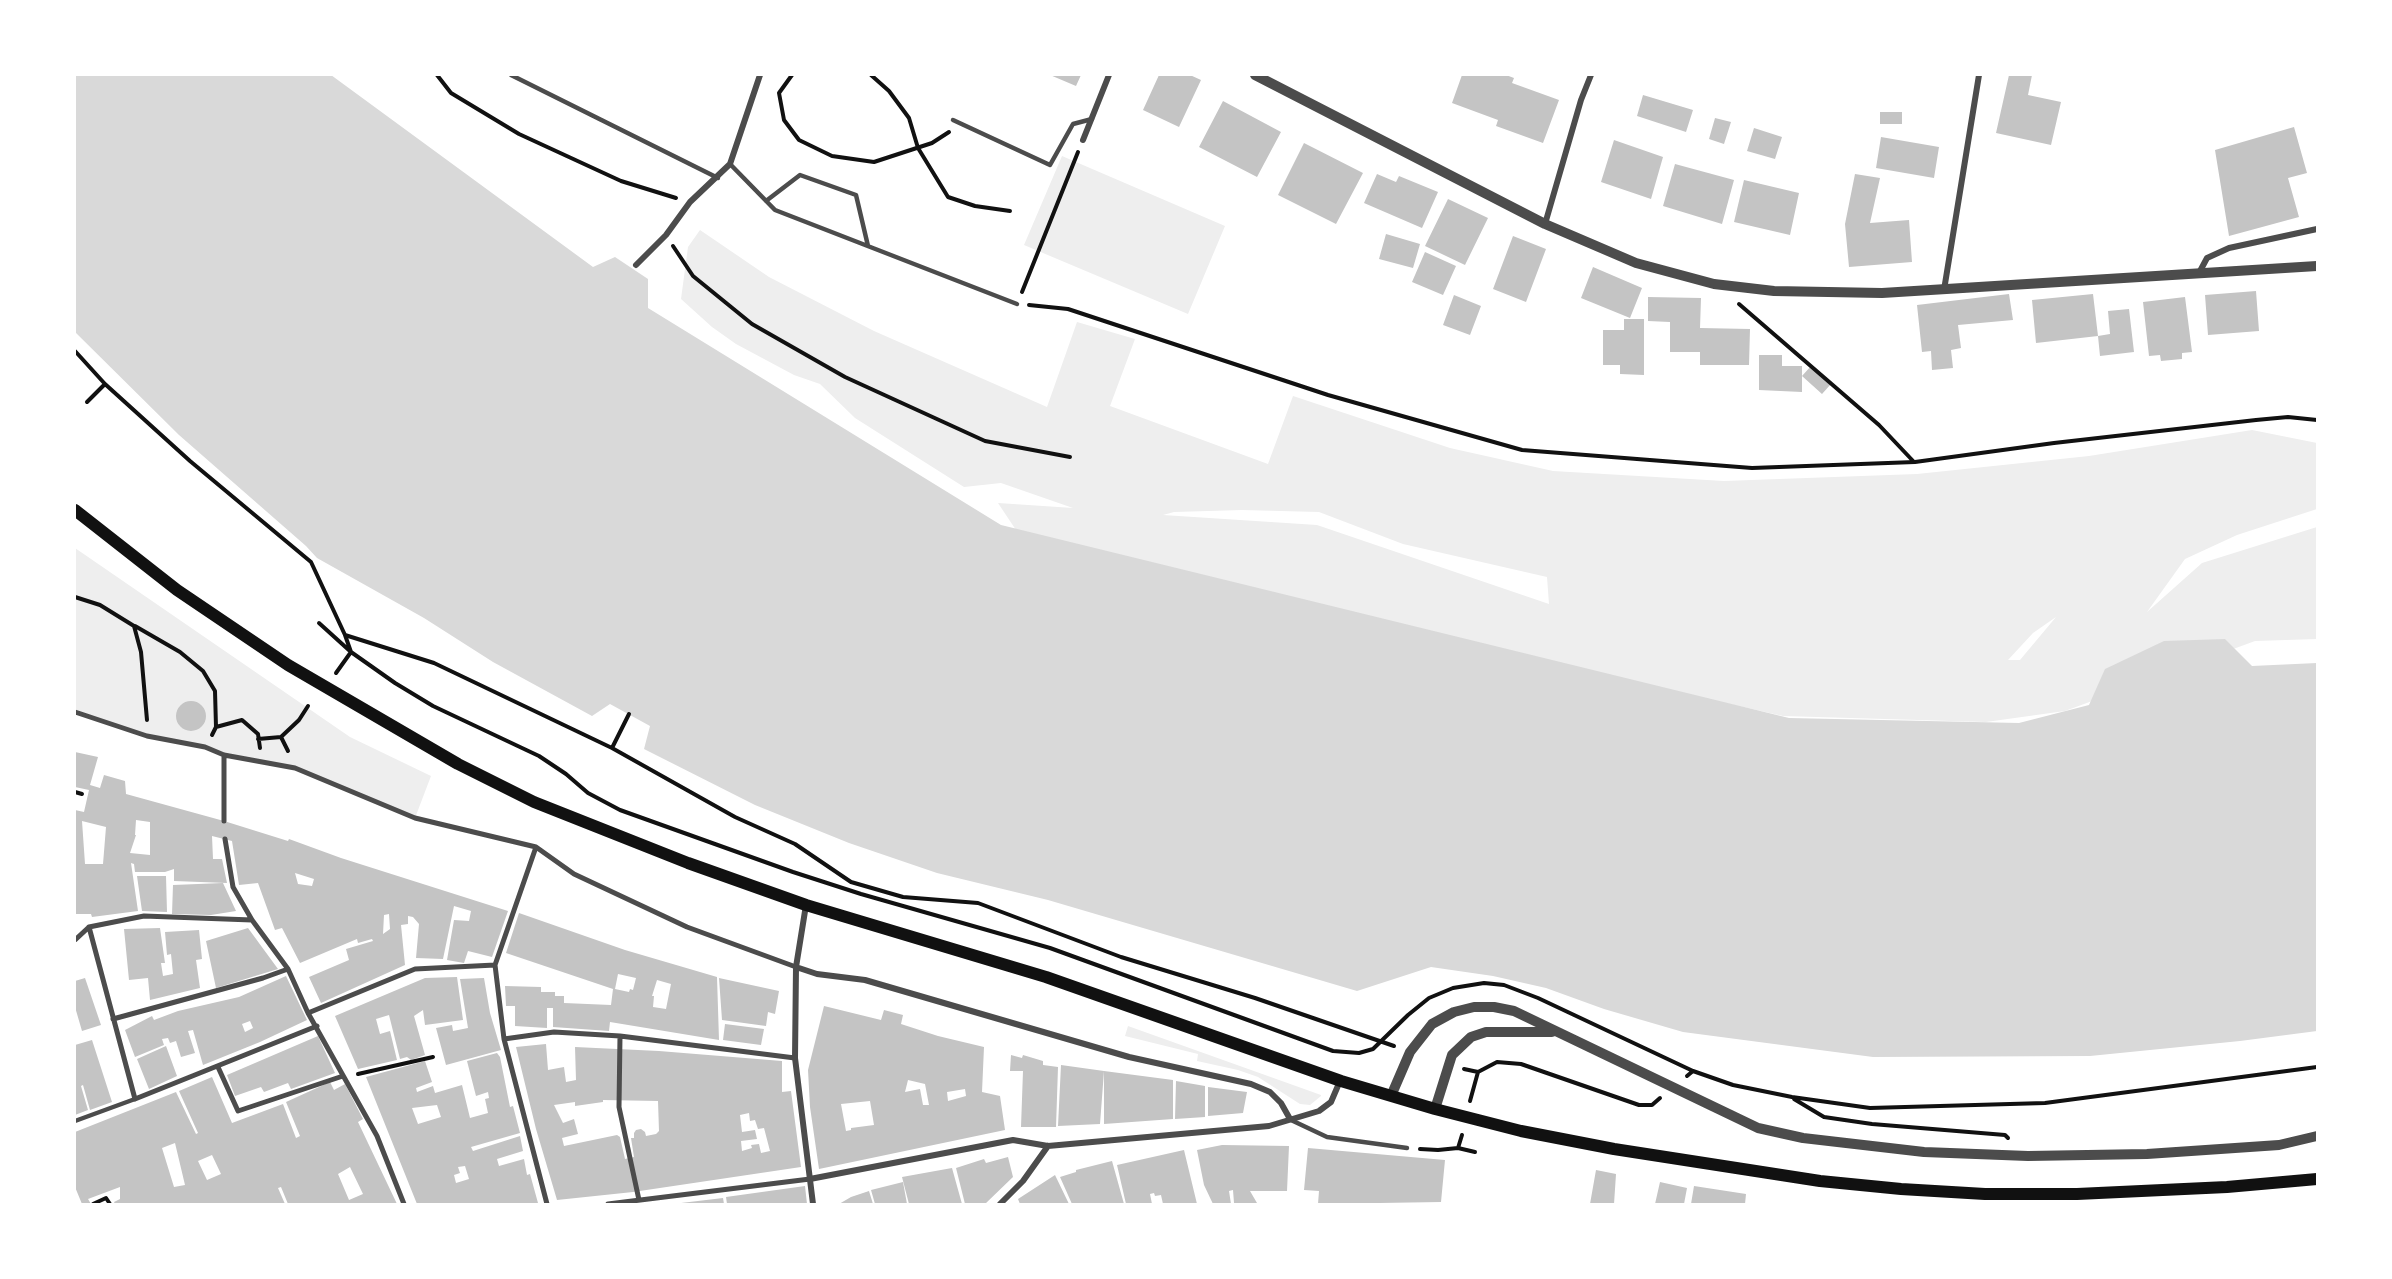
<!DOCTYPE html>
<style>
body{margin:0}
#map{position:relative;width:2392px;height:1279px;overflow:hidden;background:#fff;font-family:Georgia,serif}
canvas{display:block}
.frame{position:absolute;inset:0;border:76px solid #fff;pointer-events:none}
</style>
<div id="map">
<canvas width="2392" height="1279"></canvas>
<div class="frame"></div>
</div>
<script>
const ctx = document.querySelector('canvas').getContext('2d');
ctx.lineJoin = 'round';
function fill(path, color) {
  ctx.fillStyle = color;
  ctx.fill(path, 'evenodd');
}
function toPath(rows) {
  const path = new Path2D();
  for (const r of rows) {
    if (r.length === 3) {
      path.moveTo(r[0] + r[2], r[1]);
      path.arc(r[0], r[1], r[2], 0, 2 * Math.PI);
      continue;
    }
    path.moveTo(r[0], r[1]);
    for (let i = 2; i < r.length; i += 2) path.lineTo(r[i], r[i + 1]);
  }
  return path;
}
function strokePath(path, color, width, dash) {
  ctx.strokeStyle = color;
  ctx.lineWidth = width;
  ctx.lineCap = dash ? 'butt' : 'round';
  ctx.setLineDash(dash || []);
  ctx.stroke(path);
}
const green = toPath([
 [1062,156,1225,226,1188,314,1024,245],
 [700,230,769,277,874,331,1047,407,1077,322,1135,339,1110,406,1268,464,1293,396,1450,448,1553,471,1724,481,1917,474,2089,456,2252,430,2317,443,2317,509,2237,535,2185,559,2147,612,2202,563,2317,527,2317,639,2255,641,2065,711,1986,722,1783,716,1026,545,998,503,1073,508,1001,483,964,487,855,418,820,384,794,375,736,344,712,327,681,299,688,247],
 [1242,510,1319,512,1403,544,1547,577,1549,604,1317,525,1163,515,1174,512],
 [2056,617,2020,660,2008,660,2033,633],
 [75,548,350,737,431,776,415,818,295,768,224,755,205,747,147,736,75,712],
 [1128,1026,1321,1095,1321,1096,1310,1105,1300,1104,1258,1077,1238,1070,1197,1061,1198,1054,1125,1036]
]);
const water = toPath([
 [75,75,331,75,593,267,615,257,648,279,648,308,1001,525,1789,718,2019,723,2089,705,2105,669,2164,641,2225,639,2252,666,2317,663,2317,1031,2240,1041,2090,1056,1873,1057,1683,1032,1604,1009,1546,988,1493,976,1431,967,1357,991,1048,900,937,873,849,843,755,805,644,749,650,726,610,704,592,716,493,662,424,618,317,558,306,546,179,435,75,332]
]);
const building = toPath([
 [1050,75,1081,75,1076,86],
 [1159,75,1190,75,1201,80,1179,127,1143,110],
 [1462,75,1506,75,1514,78,1512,83,1559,100,1543,143,1496,126,1498,120,1452,103],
 [2009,75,2032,75,2028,95,2061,102,2051,145,1996,133],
 [1643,95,1693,110,1686,132,1637,116],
 [1223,101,1281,132,1257,177,1199,147],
 [1880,112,1902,112,1902,124,1880,124],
 [1715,118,1731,122,1724,144,1709,139],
 [2294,127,2307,173,2288,178,2299,217,2229,236,2215,150],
 [1754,128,1782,137,1775,159,1747,151],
 [1881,137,1939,147,1934,178,1876,168],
 [1614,140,1663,157,1651,199,1601,182],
 [1304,143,1363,173,1336,224,1278,195],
 [1675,164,1734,180,1722,224,1663,206],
 [1377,174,1396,182,1399,176,1438,192,1422,228,1364,203],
 [1855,174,1880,178,1870,223,1909,220,1912,262,1849,267,1845,224],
 [1744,180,1799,193,1790,235,1734,222],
 [1448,199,1488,218,1465,265,1425,246],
 [1386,234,1420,244,1413,268,1379,259],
 [1513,236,1546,249,1526,302,1493,289],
 [1425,252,1456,266,1443,295,1412,282],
 [1593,267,1642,288,1630,318,1581,298],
 [2256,291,2259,331,2208,335,2205,295],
 [2009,294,2013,320,1958,325,1961,348,1951,350,1953,368,1932,370,1931,351,1922,352,1917,305],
 [2093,294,2098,336,2110,334,2108,311,2129,309,2134,352,2100,356,2098,336,2036,343,2032,300],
 [1454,295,1481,306,1470,335,1443,325],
 [1648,297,1701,298,1700,328,1750,329,1749,365,1700,365,1700,352,1670,352,1670,322,1648,321],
 [2185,297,2192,352,2182,353,2182,359,2161,361,2160,355,2149,356,2143,302],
 [1624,319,1644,319,1644,375,1620,374,1620,365,1603,365,1603,330,1624,330],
 [1759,355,1782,355,1782,366,1802,366,1802,392,1759,390],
 [1811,366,1831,384,1822,394,1802,376],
 [191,716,15],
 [75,752,98,757,90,785,100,788,104,775,125,781,126,794,224,821,288,841,289,839,341,858,508,911,492,957,468,951,464,963,447,960,454,920,469,921,471,911,454,906,443,959,416,958,419,924,413,917,408,916,408,924,401,925,405,965,321,1003,309,977,349,960,346,949,373,941,372,939,358,943,357,939,300,963,282,928,275,930,258,883,239,885,232,841,212,836,213,859,222,859,227,883,174,881,174,869,165,872,135,872,134,864,131,863,138,911,92,917,91,914,75,914,75,810,84,812,89,790,75,787],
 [136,820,150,822,150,855,130,853,136,835,135,835],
 [82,821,106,827,103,864,85,864],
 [295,873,314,879,312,886,298,884],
 [389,914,390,929,383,934,384,915],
 [137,876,166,876,167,912,142,911],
 [223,883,236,911,211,915,172,914,173,885],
 [519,913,625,950,717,977,719,1040,610,1022,609,1031,553,1027,553,1008,547,1008,547,1028,515,1026,515,1006,506,1006,505,986,541,987,541,992,555,992,555,996,564,996,564,1003,611,1005,613,989,506,953],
 [618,974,636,978,633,990,630,989,629,992,615,989],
 [657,980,671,984,666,1009,653,1007,654,996,652,996],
 [160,928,165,963,161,963,163,976,173,974,171,954,167,955,165,932,199,930,202,959,196,960,200,988,150,1000,148,978,129,980,124,929],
 [248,928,278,969,216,988,206,941],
 [286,976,307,1020,260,1042,203,1065,193,1030,188,1031,195,1053,181,1057,176,1041,170,1043,168,1038,162,1039,164,1045,135,1057,125,1030,152,1016,154,1020,178,1011,239,997],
 [250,1021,253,1028,245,1032,242,1024],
 [457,977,463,1020,425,1025,423,1010,414,1016,425,1055,411,1060,407,1057,400,1059,389,1015,376,1019,380,1034,390,1031,397,1060,358,1069,335,1016,425,978],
 [85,978,101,1025,82,1031,75,1007,75,981],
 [484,978,490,1013,501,1050,446,1065,436,1028,452,1025,453,1031,468,1028,460,979],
 [719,978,779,991,775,1014,768,1012,766,1026,722,1020],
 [824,1006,881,1020,884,1010,903,1015,901,1024,938,1036,984,1047,982,1092,1000,1096,1005,1130,819,1169,810,1107,808,1070],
 [908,1080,925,1084,929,1105,923,1105,920,1089,905,1092],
 [965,1089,966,1096,948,1101,947,1092],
 [870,1101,874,1125,851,1128,851,1130,846,1131,841,1104],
 [725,1024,764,1029,761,1045,723,1040],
 [318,1036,335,1073,291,1089,288,1083,264,1092,261,1087,235,1096,227,1075],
 [92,1040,112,1102,90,1110,83,1085,81,1086,88,1110,75,1115,75,1045],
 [546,1044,548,1070,564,1067,566,1082,576,1080,575,1047,659,1051,782,1061,782,1092,791,1091,801,1167,633,1192,557,1200,536,1129,516,1047],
 [603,1100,658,1101,659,1131,656,1134,646,1136,645,1132,641,1129,636,1130,634,1133,634,1138,631,1138,634,1157,625,1159,620,1137,617,1135,564,1146,562,1138,578,1134,574,1119,563,1123,554,1105,575,1102,575,1106,603,1102],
 [749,1113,750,1121,755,1120,758,1129,764,1128,770,1151,761,1153,759,1144,751,1145,752,1148,742,1151,741,1141,757,1139,755,1130,742,1132,740,1115],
 [166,1046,177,1076,149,1089,137,1059],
 [497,1053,500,1057,510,1107,513,1106,520,1133,471,1147,473,1151,520,1136,523,1151,497,1159,499,1166,524,1159,527,1175,530,1174,538,1203,417,1204,366,1077,425,1061,432,1082,416,1088,417,1092,433,1086,435,1093,462,1085,470,1118,488,1113,485,1099,489,1098,488,1092,476,1096,467,1061],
 [437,1105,441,1117,418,1124,412,1108],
 [465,1166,469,1179,456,1183,454,1175,460,1173,458,1167],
 [1011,1055,1022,1058,1023,1055,1043,1061,1043,1065,1058,1067,1056,1127,1021,1127,1023,1071,1010,1071],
 [1061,1065,1104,1071,1100,1124,1058,1126],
 [1104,1071,1173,1080,1173,1119,1104,1124],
 [212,1077,232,1123,283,1104,296,1138,300,1136,286,1102,330,1082,334,1090,345,1084,363,1119,358,1122,397,1204,288,1204,281,1187,278,1188,285,1204,115,1204,114,1202,120,1199,120,1187,88,1199,91,1204,82,1204,75,1187,75,1132,176,1092,196,1134,198,1133,179,1091],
 [175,1143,185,1185,174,1187,162,1148],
 [212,1155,221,1174,207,1180,198,1161],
 [350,1167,363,1194,349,1200,338,1174],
 [1176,1081,1205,1086,1205,1117,1175,1119],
 [1208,1087,1247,1092,1243,1113,1208,1116],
 [1222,1145,1289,1146,1287,1191,1250,1191,1257,1203,1234,1203,1233,1190,1229,1191,1231,1204,1213,1204,1204,1185,1197,1150],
 [1308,1148,1445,1160,1441,1202,1318,1204,1319,1191,1304,1190],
 [1184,1150,1197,1204,1163,1204,1161,1195,1155,1196,1154,1193,1150,1194,1152,1204,1126,1204,1117,1165],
 [1008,1157,1013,1177,985,1204,965,1204,956,1168,984,1159,986,1163],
 [1112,1161,1124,1204,1072,1204,1060,1177,1076,1172,1076,1170],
 [952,1168,962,1204,909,1204,902,1177],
 [1596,1170,1616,1174,1614,1204,1590,1204],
 [1055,1175,1069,1204,1020,1204,1018,1199],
 [903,1182,907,1204,875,1204,871,1190],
 [1660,1182,1687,1188,1684,1204,1655,1204],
 [805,1186,807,1204,727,1204,726,1197],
 [1694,1186,1746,1194,1745,1204,1691,1204],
 [869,1191,873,1204,839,1204,851,1197],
 [723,1198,724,1204,681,1204,681,1203]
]);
const path = toPath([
 [437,75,451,93,519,134,621,181,676,198],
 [792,75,779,93,784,120,799,140,832,156,874,162,932,143,949,132],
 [871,75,889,91,909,118,918,148,948,197,975,206,1010,211],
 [673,246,693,276,752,324,845,377,985,441,1070,457],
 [1022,292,1078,152],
 [1739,304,1879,425,1914,462],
 [1029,305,1068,309,1328,395,1522,450,1752,468,1915,462,2054,443,2256,420,2288,417,2317,420],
 [75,351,105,384,190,461,311,562,345,635,351,652,336,673],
 [87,402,105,384],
 [75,597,100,605,134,626,141,652,147,720],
 [319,623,351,652,395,683,433,706,539,756,566,774,588,793,620,810,793,872,861,894,1050,948,1333,1051,1359,1053,1373,1049,1408,1015,1429,998,1453,988,1484,983,1504,985,1538,998,1693,1071],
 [135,626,180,652,203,671,215,691,216,727],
 [345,635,434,663,612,748,735,817,795,844,851,882,903,897,978,903,1121,957,1255,998,1394,1046],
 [212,735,216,727,242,720,258,734,260,748],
 [258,739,281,737],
 [612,748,629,714],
 [288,751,281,737,299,720,308,706],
 [75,792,82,794],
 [1464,1069,1478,1072,1497,1062,1521,1064,1639,1105,1652,1105,1660,1098],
 [358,1074,433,1057],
 [1687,1076,1693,1071,1733,1085,1792,1097,1870,1108,2045,1103,2317,1067],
 [1794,1099,1824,1117,1872,1124,2005,1135,2008,1138],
 [1470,1101,1478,1072],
 [1458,1148,1462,1135],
 [1420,1149,1438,1150,1458,1148,1475,1152],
 [93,1204,106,1198,110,1204]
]);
const service = toPath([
 [511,75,718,178],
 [953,120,1050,165,1073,124,1092,119],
 [730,164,775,210,1017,304],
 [766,201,800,175,856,195,868,246],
 [1291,1120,1327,1137,1407,1148],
 [75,1121,135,1099]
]);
const pedestrian = toPath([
 [75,712,147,736,205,747,224,755,295,768,415,818,536,847,574,874,687,927,796,967],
 [224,755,224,821],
 [225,839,233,887,252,920,288,969,308,1013,377,1136,404,1204],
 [536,847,495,965,504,1039,547,1204],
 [89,927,135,1099,317,1026],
 [75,940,89,927,144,916,252,920],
 [308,1013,415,969,495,965],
 [113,1019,263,978,288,969],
 [620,1036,619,1107,639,1200],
 [504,1039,554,1032,620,1036,795,1058],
 [218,1067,238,1111,343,1076],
 [608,1204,810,1179]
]);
const minor = toPath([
 [1083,140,1109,75],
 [1545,224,1581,100,1591,75],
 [636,265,666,235,690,202,730,164,760,75],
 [2199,273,2207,258,2229,248,2317,229],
 [1944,290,1979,75],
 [806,905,796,967,795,1058,813,1204],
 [796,967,817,974,865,980,1129,1057,1251,1084,1270,1092,1281,1103,1290,1119],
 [810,1179,1013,1140,1048,1146,1269,1126,1319,1111,1331,1102,1340,1081],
 [1000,1204,1023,1181,1048,1146]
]);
const tertiary = toPath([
 [1255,75,1545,224,1636,263,1714,284,1774,291,1882,293,2317,266],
 [1391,1096,1410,1052,1432,1024,1454,1012,1474,1007,1494,1007,1514,1011,1758,1128,1803,1138,1924,1152,2028,1156,2147,1154,2279,1145,2317,1136],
 [1435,1109,1452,1055,1471,1037,1486,1032,1552,1032]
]);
const secondary = toPath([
 [75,510,177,590,288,665,458,764,534,802,688,863,806,905,1046,977,1341,1081,1435,1109,1521,1131,1614,1149,1820,1181,1901,1189,1985,1194,2077,1194,2227,1187,2317,1179]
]);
fill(green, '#eee');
fill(water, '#d9d9d9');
fill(building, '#c4c4c4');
strokePath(path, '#111', 4);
strokePath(service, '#4c4c4c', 4.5);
strokePath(pedestrian, '#4c4c4c', 5);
strokePath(minor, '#4c4c4c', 6);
strokePath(tertiary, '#4c4c4c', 10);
strokePath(secondary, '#111', 12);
</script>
